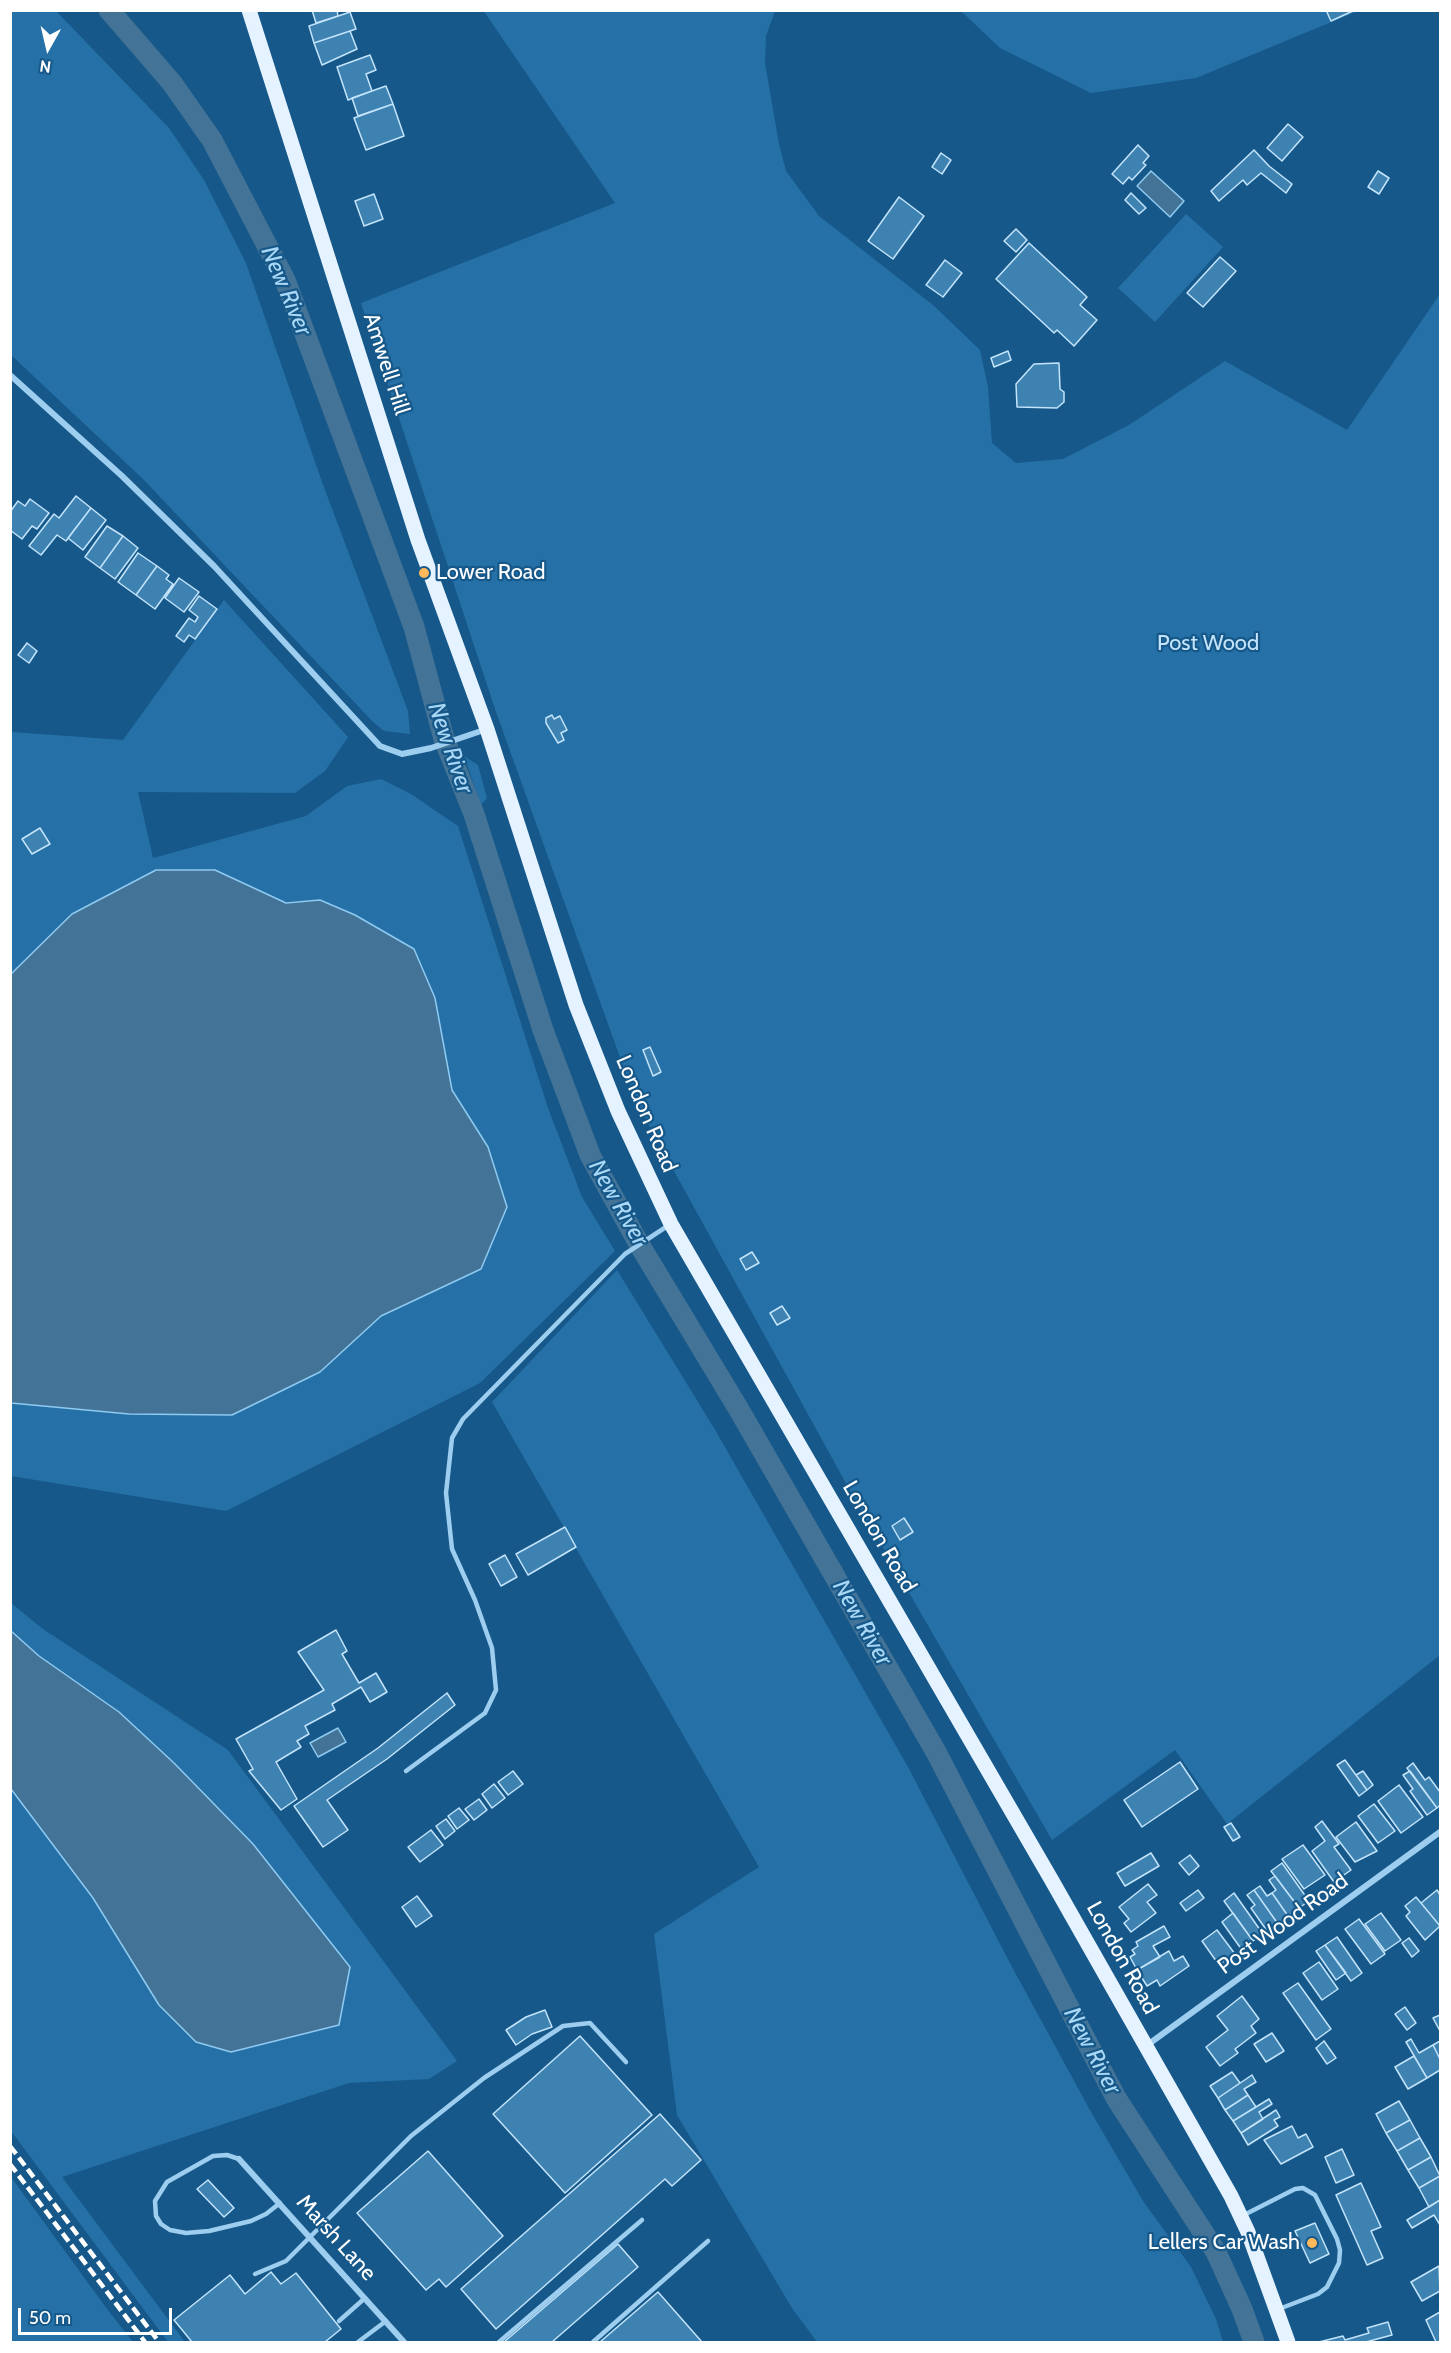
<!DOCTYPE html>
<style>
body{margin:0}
#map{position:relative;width:1451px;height:2353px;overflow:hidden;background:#165889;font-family:Cabin,sans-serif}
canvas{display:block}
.frame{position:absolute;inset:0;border:12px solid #fff;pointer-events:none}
.north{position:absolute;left:18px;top:18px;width:60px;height:60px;-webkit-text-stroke:4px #165889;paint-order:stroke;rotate:188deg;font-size:16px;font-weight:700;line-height:24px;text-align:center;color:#fff}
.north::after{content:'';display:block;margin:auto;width:21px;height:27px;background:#fff;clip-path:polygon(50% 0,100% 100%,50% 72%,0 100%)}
.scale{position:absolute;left:18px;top:2308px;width:154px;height:27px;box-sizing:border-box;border:3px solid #fff;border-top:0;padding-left:8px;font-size:18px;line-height:21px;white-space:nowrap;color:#fff;-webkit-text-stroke:4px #165889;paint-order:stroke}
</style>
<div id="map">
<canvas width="1451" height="2353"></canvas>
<div class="frame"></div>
<div class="north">N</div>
<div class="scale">50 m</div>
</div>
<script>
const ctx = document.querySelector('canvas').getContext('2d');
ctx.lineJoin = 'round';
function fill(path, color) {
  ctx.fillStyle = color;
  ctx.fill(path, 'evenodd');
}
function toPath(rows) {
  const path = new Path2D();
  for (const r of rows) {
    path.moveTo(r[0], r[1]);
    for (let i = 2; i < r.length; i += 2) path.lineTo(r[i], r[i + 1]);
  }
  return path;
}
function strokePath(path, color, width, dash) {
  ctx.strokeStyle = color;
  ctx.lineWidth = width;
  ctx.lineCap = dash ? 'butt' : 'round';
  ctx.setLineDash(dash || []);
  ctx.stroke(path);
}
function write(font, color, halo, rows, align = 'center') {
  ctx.font = font + ' Cabin,sans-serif';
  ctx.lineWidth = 4.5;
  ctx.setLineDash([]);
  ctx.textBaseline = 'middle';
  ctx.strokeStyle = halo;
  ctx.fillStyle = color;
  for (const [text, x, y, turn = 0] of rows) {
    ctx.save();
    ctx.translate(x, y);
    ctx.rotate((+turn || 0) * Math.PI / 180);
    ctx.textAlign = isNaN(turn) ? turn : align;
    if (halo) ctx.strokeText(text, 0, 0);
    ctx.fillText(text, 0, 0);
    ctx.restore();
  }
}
const green = toPath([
 [483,10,775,11,766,36,765,63,779,144,786,171,819,216,933,305,980,350,988,387,992,443,1016,463,1063,459,1129,425,1225,361,1347,430,1440,294,1440,1655,1227,1824,1175,1750,1052,1840,848,1487,636,1102,495,709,361,303,615,203],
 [10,11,56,11,169,128,204,180,246,263,322,482,408,711,410,734,384,731,373,722,144,480,11,355],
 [961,11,1358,11,1196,78,1091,93,1000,48],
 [1186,214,1223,247,1155,322,1118,288],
 [224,600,348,737,325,771,295,793,138,792,153,858,306,816,347,786,381,779,411,794,458,826,548,1108,582,1197,615,1251,480,1383,226,1511,11,1476,11,1403,129,1414,320,1372,381,1316,481,1269,488,1147,452,1090,435,998,414,949,355,915,320,900,72,914,11,974,11,732,123,740],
 [464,756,478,765,487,798,481,805],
 [617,1270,714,1428,908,1767,1012,1967,1091,2112,1143,2201,1191,2267,1216,2319,1223,2342,817,2342,792,2308,677,2115,654,1934,759,1867,492,1402],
 [11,1603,43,1629,228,1750,457,2061,429,2079,349,2083,62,2177,185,2342,168,2342,11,2131,10,1789,93,1898,159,2005,350,1967,253,1844,11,1631],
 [11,2177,107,2309,133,2342,11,2342]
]);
const water = toPath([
 [1151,171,1184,201,1170,217,1137,186,1151,171],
 [156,870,215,870,286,903,320,900,355,915,414,949,435,998,452,1090,488,1147,507,1207,481,1269,381,1316,320,1372,232,1415,129,1414,11,1403,11,974,72,914,156,870],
 [11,1631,39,1656,119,1712,174,1763,253,1844,350,1967,339,2025,231,2052,196,2042,159,2005,93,1898,11,1789,11,1631],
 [338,1728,346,1742,318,1757,310,1743,338,1728]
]);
const canal = toPath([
 [109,10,172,83,212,140,285,280,414,627,444,739,474,814,543,1030,590,1155,639,1244,738,1408,936,1752,1116,2098,1216,2252,1242,2309,1254,2342]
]);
const building = toPath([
 [312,10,337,10,338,16,316,23,312,10],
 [1326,10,1355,10,1331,21,1326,10],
 [350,12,356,29,314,43,309,26,350,12],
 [350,31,357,49,322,65,314,43,350,31],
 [370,55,376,70,366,74,372,91,348,100,337,67,370,55],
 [386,86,393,104,358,116,352,98,386,86],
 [393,104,404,136,366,150,354,118,393,104],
 [1288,124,1303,137,1282,161,1267,148,1288,124],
 [1138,145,1149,156,1143,163,1146,165,1132,180,1129,177,1123,184,1112,174,1138,145],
 [1254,150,1269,166,1292,184,1286,193,1261,173,1247,185,1243,180,1219,201,1211,191,1254,150],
 [941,153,951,160,942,174,932,167,941,153],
 [1378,171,1389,178,1379,194,1368,187,1378,171],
 [1131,193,1146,208,1139,214,1125,200,1131,193],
 [374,194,383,219,364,226,355,201,374,194],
 [899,197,924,216,893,259,868,241,899,197],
 [1016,229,1027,240,1016,252,1004,241,1016,229],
 [1029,243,1087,297,1080,305,1097,320,1074,346,1057,330,1054,333,996,279,1029,243],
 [1220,257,1236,271,1203,307,1187,293,1220,257],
 [945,260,962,273,943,297,926,285,945,260],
 [1008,351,1011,360,994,367,991,358,1008,351],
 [1059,363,1060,389,1064,392,1064,402,1057,408,1017,407,1016,384,1034,364,1059,363],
 [76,496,91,508,66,541,57,535,41,555,29,546,54,514,59,518,76,496],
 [30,499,49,513,37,529,32,526,22,539,10,530,10,512,18,501,25,506,30,499],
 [91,508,106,520,83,550,68,538,91,508],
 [107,526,123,536,100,568,85,557,107,526],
 [123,536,138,548,115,579,100,568,123,536],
 [138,553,157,566,136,595,118,582,138,553],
 [157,566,169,575,166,579,173,584,155,609,136,595,157,566],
 [179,578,199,592,184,612,165,598,179,578],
 [199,596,217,609,195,639,189,635,184,642,176,636,189,618,195,622,198,617,189,610,199,596],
 [27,643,37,651,29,663,18,655,27,643],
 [552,715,554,719,560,716,567,730,561,733,564,740,558,743,546,723,546,718,552,715],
 [40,828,50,844,32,854,22,839,40,828],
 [650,1047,661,1072,653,1076,643,1050,650,1047],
 [752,1252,759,1263,746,1270,740,1259,752,1252],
 [782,1306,790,1318,777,1325,770,1313,782,1306],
 [904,1518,913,1532,900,1540,892,1526,904,1518],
 [565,1527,576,1547,528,1575,516,1554,565,1527],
 [505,1555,517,1577,501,1586,489,1564,505,1555],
 [336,1630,347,1651,342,1654,359,1683,376,1673,387,1692,370,1702,361,1687,332,1704,335,1710,305,1726,309,1734,297,1741,301,1747,276,1762,297,1799,281,1810,249,1771,253,1769,236,1739,324,1690,298,1652,336,1630],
 [447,1693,455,1705,387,1759,327,1800,348,1830,323,1847,294,1806,378,1748,447,1693],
 [1345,1760,1367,1790,1359,1796,1337,1765,1345,1760],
 [1180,1762,1198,1789,1142,1827,1124,1800,1180,1762],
 [1413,1763,1425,1780,1429,1777,1440,1792,1440,1805,1437,1808,1407,1768,1413,1763],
 [513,1771,523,1784,508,1795,498,1782,513,1771],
 [1363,1771,1373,1785,1367,1790,1356,1775,1363,1771],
 [1410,1771,1437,1808,1427,1815,1410,1791,1413,1789,1403,1775,1410,1771],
 [494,1784,505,1798,492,1808,482,1794,494,1784],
 [1399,1785,1423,1817,1401,1833,1378,1801,1399,1785],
 [479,1799,487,1810,474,1820,465,1809,479,1799],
 [1374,1804,1395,1831,1378,1843,1358,1816,1374,1804],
 [459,1808,469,1820,457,1829,448,1816,459,1808],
 [446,1819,455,1831,445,1839,436,1826,446,1819],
 [1322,1821,1339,1844,1334,1847,1351,1870,1334,1882,1312,1851,1325,1841,1315,1827,1322,1821],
 [1356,1822,1377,1851,1355,1862,1336,1837,1356,1822],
 [1231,1823,1240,1837,1233,1841,1224,1827,1231,1823],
 [431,1830,443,1845,420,1862,408,1847,431,1830],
 [1303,1845,1325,1875,1304,1889,1282,1859,1303,1845],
 [1151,1853,1159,1866,1125,1886,1117,1873,1151,1853],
 [1190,1855,1199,1866,1189,1875,1179,1863,1190,1855],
 [1282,1863,1309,1901,1299,1908,1271,1871,1282,1863],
 [1275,1876,1299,1908,1288,1916,1272,1893,1276,1890,1269,1880,1275,1876],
 [1148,1884,1157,1895,1147,1902,1156,1913,1131,1932,1124,1923,1129,1919,1119,1907,1148,1884],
 [1260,1886,1267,1896,1272,1893,1288,1916,1278,1924,1254,1890,1260,1886],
 [1198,1890,1204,1898,1186,1911,1180,1903,1198,1890],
 [1254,1890,1278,1924,1267,1931,1251,1908,1255,1905,1247,1895,1254,1890],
 [1437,1890,1440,1895,1440,1926,1421,1903,1437,1890],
 [1234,1893,1263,1934,1253,1941,1224,1901,1234,1893],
 [417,1896,432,1916,416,1927,402,1907,417,1896],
 [1416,1897,1440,1926,1425,1940,1406,1916,1410,1912,1405,1906,1416,1897],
 [1233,1913,1253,1941,1242,1950,1222,1922,1233,1913],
 [1381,1913,1401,1940,1385,1951,1365,1924,1381,1913],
 [1359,1919,1385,1954,1371,1964,1345,1929,1359,1919],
 [1164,1926,1170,1937,1153,1946,1160,1957,1137,1970,1130,1957,1135,1954,1132,1950,1138,1946,1136,1942,1164,1926],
 [1217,1930,1235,1954,1219,1965,1202,1941,1217,1930],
 [1337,1937,1362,1973,1351,1981,1325,1945,1337,1937],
 [1409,1938,1419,1951,1412,1957,1402,1943,1409,1938],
 [1325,1945,1346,1973,1336,1980,1316,1951,1325,1945],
 [1169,1951,1174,1961,1183,1956,1189,1966,1160,1986,1157,1980,1147,1986,1137,1970,1169,1951],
 [1319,1962,1338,1989,1322,2000,1303,1973,1319,1962],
 [1298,1983,1331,2029,1316,2040,1283,1993,1298,1983],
 [1242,1996,1259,2019,1251,2026,1256,2033,1235,2049,1238,2053,1220,2066,1206,2047,1228,2030,1217,2016,1242,1996],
 [1405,2007,1416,2023,1407,2030,1395,2014,1405,2007],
 [545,2010,552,2027,532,2034,516,2045,506,2030,526,2017,545,2010],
 [1440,2015,1440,2031,1433,2018,1440,2015],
 [1272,2033,1284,2051,1266,2062,1254,2044,1272,2033],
 [580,2036,652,2115,565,2193,493,2114,580,2036],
 [1411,2039,1419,2053,1433,2045,1440,2059,1440,2070,1427,2078,1406,2042,1411,2039],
 [1324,2041,1336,2058,1327,2064,1316,2048,1324,2041],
 [1440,2041,1440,2059,1433,2045,1440,2041],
 [1414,2056,1427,2078,1408,2089,1395,2067,1414,2056],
 [1232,2072,1240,2083,1218,2098,1210,2086,1232,2072],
 [1252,2075,1256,2082,1244,2089,1248,2095,1225,2110,1218,2098,1252,2075],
 [1248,2095,1256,2107,1233,2121,1225,2110,1248,2095],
 [1269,2099,1272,2104,1259,2112,1263,2119,1241,2133,1233,2121,1269,2099],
 [1399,2101,1410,2120,1386,2133,1376,2114,1399,2101],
 [1276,2110,1280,2117,1274,2120,1278,2126,1248,2145,1241,2133,1276,2110],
 [660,2114,701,2160,672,2186,665,2179,496,2329,461,2289,660,2114],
 [1410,2120,1420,2138,1397,2151,1386,2133,1410,2120],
 [1292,2126,1298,2138,1306,2134,1313,2147,1281,2164,1264,2140,1292,2126],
 [1420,2138,1431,2157,1408,2170,1397,2151,1420,2138],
 [1342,2149,1354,2175,1336,2183,1325,2157,1342,2149],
 [428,2151,503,2236,446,2287,439,2279,426,2290,357,2213,428,2151],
 [1431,2157,1440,2176,1419,2188,1408,2170,1431,2157],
 [1440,2176,1440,2200,1429,2207,1419,2188,1440,2176],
 [208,2180,234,2208,224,2217,197,2189,208,2180],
 [1361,2183,1381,2227,1371,2231,1383,2258,1367,2265,1336,2195,1361,2183],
 [1440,2200,1440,2225,1434,2215,1412,2228,1407,2220,1440,2200],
 [1315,2223,1329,2254,1310,2263,1295,2231,1315,2223],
 [618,2244,638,2267,552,2342,504,2342,618,2244],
 [1439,2266,1440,2291,1422,2301,1411,2282,1439,2266],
 [271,2272,281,2284,296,2273,341,2329,325,2342,192,2342,174,2320,230,2275,245,2294,271,2272],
 [658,2292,702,2342,600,2342,658,2292],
 [1440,2312,1440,2342,1436,2342,1426,2320,1440,2312],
 [1388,2322,1392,2335,1366,2342,1319,2342,1343,2336,1345,2340,1369,2333,1367,2328,1388,2322]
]);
const lane = toPath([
 [406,1771,485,1713,496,1690,492,1648,475,1600,452,1549,446,1493,452,1438,463,1419,625,1254,669,1225],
 [239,2159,227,2155,213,2156,167,2182,155,2201,156,2216,161,2224,170,2230,186,2233,209,2231,251,2221,266,2214,280,2203],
 [1242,2216,1295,2189,1303,2188,1315,2195,1337,2239,1340,2250,1339,2263,1327,2287,1318,2294,1279,2309],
 [255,2274,286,2261,411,2136,484,2078,563,2026,590,2023,626,2062],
 [339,2321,365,2298],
 [358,2342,386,2321],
 [499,2342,642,2220],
 [593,2342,708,2241]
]);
const street = toPath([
 [10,375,122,476,214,566,380,746,402,754,431,748,487,729],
 [1146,2046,1440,1832],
 [239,2159,404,2342]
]);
const primary = toPath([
 [249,10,418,540,487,729,576,1005,618,1111,671,1224,1051,1879,1231,2196,1248,2232,1288,2342]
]);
const rail = toPath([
 [10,2146,159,2342],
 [10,2164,145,2342]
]);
const markers = [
 [424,573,6,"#ffb95b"],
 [1312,2243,6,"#ffb95b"]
];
const streetNames = [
 ["Amwell Hill",386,364,72],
 ["London Road",646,1114,67],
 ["London Road",879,1537,60],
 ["Post Wood Road",1283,1924,-36],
 ["London Road",1122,1958,61],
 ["Marsh Lane",336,2238,48]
];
const poiNames = [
 ["Lower Road",436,573],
 ["Lellers Car Wash",1300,2243,"right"]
];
const parkNames = [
 ["Post Wood",1208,644]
];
const waterNames = [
 ["New River",286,291,67],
 ["New River",450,748,71],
 ["New River",618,1203,60],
 ["New River",862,1623,60],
 ["New River",1092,2051,62]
];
fill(green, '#2571a7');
fill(water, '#437397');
strokePath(water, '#8fcaf1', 1.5);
strokePath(canal, '#437397', 21);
fill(building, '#3e82b2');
strokePath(building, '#c3e4fb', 1.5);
strokePath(lane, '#9dcdef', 4.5);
strokePath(street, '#9dcdef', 6);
strokePath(primary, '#e5f2ff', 15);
strokePath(rail, '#fff', 4.5, [10, 4.5]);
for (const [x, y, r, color] of markers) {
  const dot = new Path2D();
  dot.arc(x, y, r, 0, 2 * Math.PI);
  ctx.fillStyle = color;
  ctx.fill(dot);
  strokePath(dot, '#165889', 2);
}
write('22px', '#fff', '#165889', streetNames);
write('22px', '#fff', '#165889', poiNames, 'left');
write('22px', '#c3e4fb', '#165889', parkNames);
write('italic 24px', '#a9d7f6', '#165889', waterNames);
</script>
